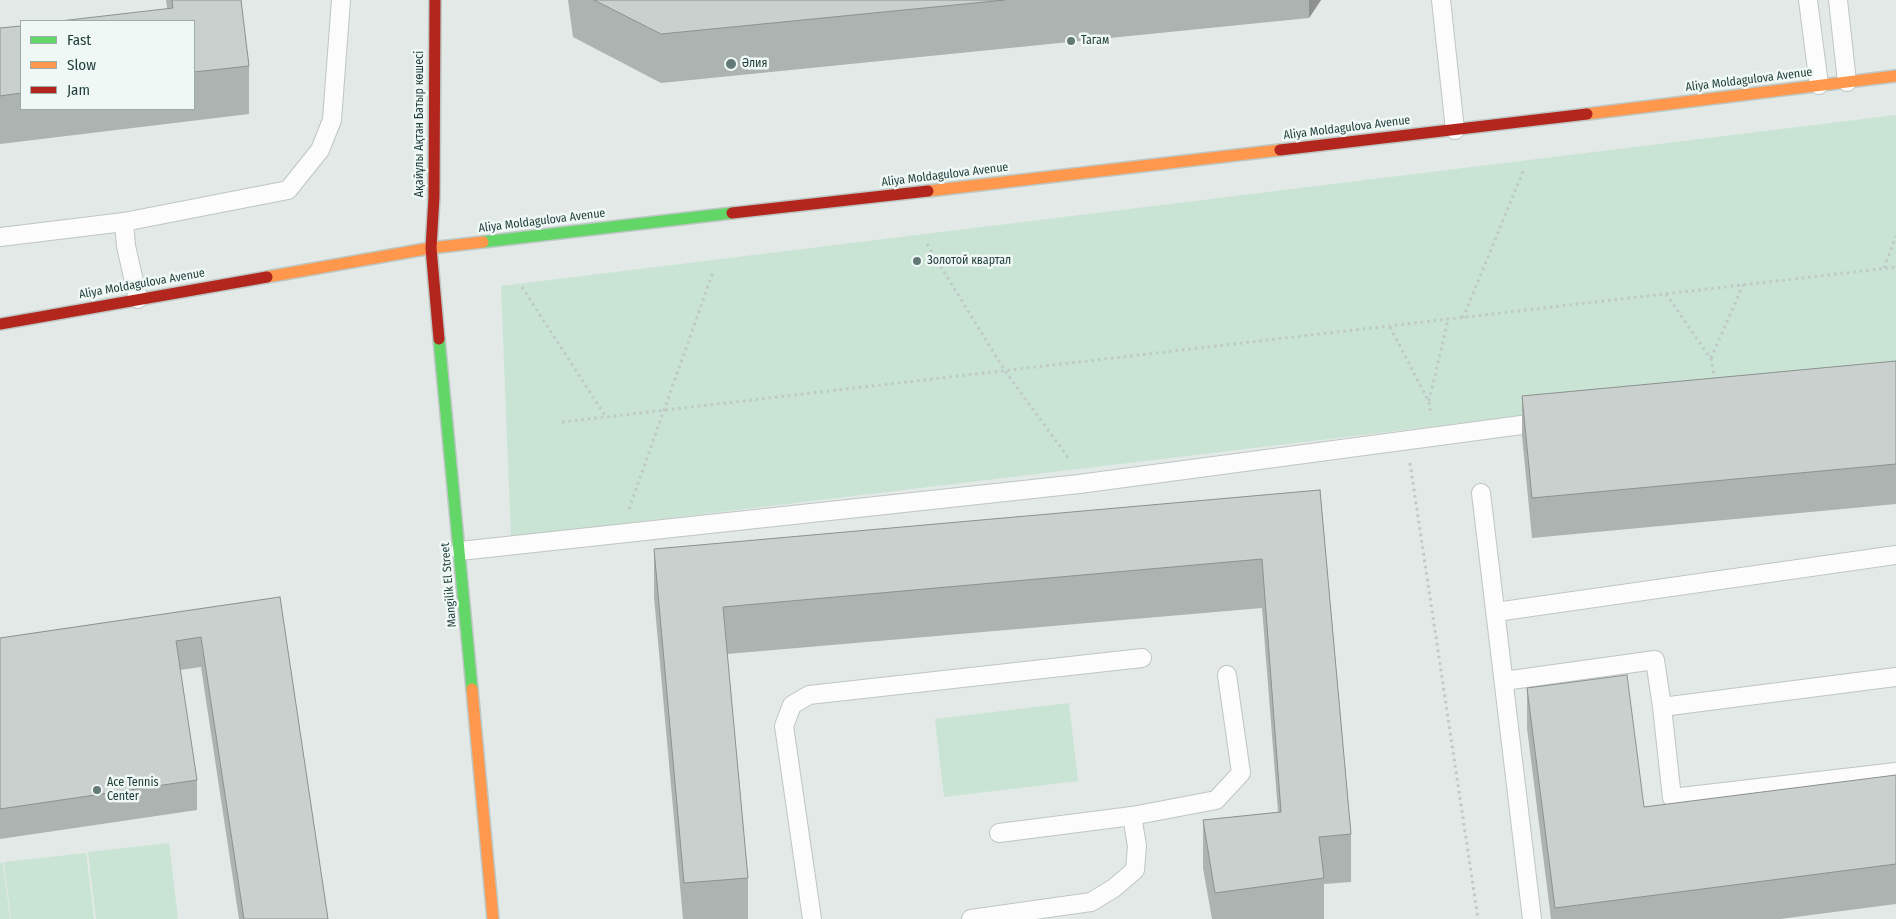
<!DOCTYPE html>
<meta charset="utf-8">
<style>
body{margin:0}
#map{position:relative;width:1896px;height:919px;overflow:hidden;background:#e2e9e6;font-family:"Fira Sans Condensed",sans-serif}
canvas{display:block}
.legend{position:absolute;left:20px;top:20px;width:175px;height:90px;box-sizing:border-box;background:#f0f8f5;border:1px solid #9cada9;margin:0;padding:6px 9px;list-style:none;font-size:15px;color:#1e3d38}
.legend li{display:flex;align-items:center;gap:10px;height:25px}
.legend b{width:25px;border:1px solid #9cada9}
</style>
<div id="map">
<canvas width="1896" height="919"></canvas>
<ul class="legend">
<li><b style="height:6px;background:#63d668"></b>Fast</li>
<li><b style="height:6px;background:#ff974d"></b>Slow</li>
<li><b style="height:6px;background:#b3261e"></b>Jam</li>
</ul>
</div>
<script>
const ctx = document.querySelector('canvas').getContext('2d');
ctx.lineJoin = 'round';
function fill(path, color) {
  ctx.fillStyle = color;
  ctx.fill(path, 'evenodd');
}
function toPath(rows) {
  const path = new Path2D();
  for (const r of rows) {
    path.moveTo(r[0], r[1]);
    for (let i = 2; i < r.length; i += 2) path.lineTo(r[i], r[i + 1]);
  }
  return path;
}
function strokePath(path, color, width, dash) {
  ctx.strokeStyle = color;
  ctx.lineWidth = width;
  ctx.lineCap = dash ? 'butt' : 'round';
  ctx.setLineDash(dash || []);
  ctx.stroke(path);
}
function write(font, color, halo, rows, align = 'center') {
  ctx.font = font + ' "Fira Sans Condensed",sans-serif';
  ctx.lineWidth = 5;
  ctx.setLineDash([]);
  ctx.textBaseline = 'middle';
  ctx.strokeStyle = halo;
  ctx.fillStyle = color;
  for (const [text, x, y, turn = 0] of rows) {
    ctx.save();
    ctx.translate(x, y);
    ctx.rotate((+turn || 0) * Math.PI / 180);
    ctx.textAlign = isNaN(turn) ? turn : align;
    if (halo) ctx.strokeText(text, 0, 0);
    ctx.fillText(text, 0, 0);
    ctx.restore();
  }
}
const green = toPath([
 [1896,115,1896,371,511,537,501,286],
 [1069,703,1078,781,944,797,935,719],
 [169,843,178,919,96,919,88,852],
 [86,853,94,919,11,919,4,862],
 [0,863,3,863,10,919,0,919]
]);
const path = toPath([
 [927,244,1005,371,1070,460],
 [1884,268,1896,236],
 [522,287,606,417],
 [1666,294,1711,359,1715,382],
 [1463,318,1524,169],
 [1390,327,1429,402,1431,414],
 [1711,358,1743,285],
 [1429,401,1448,320],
 [562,422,1896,267],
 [1410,463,1478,919],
 [629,509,713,272]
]);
const lane = toPath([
 [1441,0,1455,130],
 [1808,0,1819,85],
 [1838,0,1847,82],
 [124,222,126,246,138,299],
 [0,237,124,222,288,190,320,150,332,120,341,0],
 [1481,493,1532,919],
 [460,551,1079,484,1544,422],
 [1496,612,1896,555],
 [1504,681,1655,660,1662,707,1896,677],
 [1662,707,1672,798,1896,772],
 [999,833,1132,816],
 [812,919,784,726,792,705,809,695,1142,658],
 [971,919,1091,902,1114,888,1135,870,1137,846,1132,816,1216,800,1241,773,1227,675]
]);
const fast = toPath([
 [483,242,732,213],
 [439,339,472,689]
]);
const slow = toPath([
 [1587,114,1896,76],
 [928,191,1280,150],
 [267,277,431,248,483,242],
 [472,689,493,919]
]);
const jam = toPath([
 [435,0,434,197,431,248,439,339],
 [1280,150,1587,114],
 [732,213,928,191],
 [0,324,267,277]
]);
const wall = toPath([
 [166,0,241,0,249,66,249,114,0,144,0,28,21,26,21,109,194,109,194,21,167,8],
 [568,0,1321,0,1309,18,661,83,573,37],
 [1896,361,1896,504,1532,538,1522,436,1522,396],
 [1320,490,1351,834,1351,882,1324,884,1324,919,1212,919,1203,868,1203,820,1278,812,1262,608,727,654,748,878,748,919,683,919,654,597,654,549],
 [280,597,328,919,239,919,201,667,180,670,197,780,197,810,0,839,0,638],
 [1527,688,1644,807,1896,775,1896,904,1780,919,1551,919,1527,728]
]);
const shadedWall = toPath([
 [1309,0,1321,0,1309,18]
]);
const building = toPath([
 [172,0,241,0,249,66,194,72,194,21,60,21,173,8,172,0],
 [594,0,1005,0,661,34,594,0],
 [21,26,21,93,0,96,0,28,21,26],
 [1896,361,1896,464,1532,498,1522,396,1896,361],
 [1320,490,1351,834,1319,837,1324,878,1215,893,1203,820,1281,812,1262,559,723,607,748,878,684,883,654,549,1320,490],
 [280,597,328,919,244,919,201,637,176,641,197,780,0,809,0,638,280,597],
 [1627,675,1644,807,1896,775,1896,864,1555,908,1527,688,1627,675]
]);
const markers = [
 [1071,41,5,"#637975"],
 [731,64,6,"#637975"],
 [917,261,5,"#637975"],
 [97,790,5,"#637975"]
];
const poiNames = [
 ["Тагам",1081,41],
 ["Әлия",742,64],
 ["Золотой квартал",927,261],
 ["Ace Tennis",107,783],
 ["Center",107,797]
];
const streetNames = [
 ["Aliya Moldagulova Avenue",1749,80,-7],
 ["Ақайұлы Ақтан Батыр көшесі",420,124,-90],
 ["Aliya Moldagulova Avenue",1347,128,-7],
 ["Aliya Moldagulova Avenue",945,175,-7],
 ["Aliya Moldagulova Avenue",542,221,-7],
 ["Aliya Moldagulova Avenue",142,284,-10],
 ["Mangilik El Street",449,585,-95]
];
fill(green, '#c9e4d4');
strokePath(lane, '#bfc6c3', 20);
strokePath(fast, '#bdc7c4', 14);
strokePath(slow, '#bdc7c4', 14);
strokePath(jam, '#bdc7c4', 14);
strokePath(path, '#bfc9c7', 3, [2.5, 4]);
strokePath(lane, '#fbfcfb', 18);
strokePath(fast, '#63d668', 11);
strokePath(slow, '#ff974d', 11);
strokePath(jam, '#b3261e', 11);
fill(wall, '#adb3b1');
fill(shadedWall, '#8d9290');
fill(building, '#c9d0ce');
strokePath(building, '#8d9290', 1);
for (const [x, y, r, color] of markers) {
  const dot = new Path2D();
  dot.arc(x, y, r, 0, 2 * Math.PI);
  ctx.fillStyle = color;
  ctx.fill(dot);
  strokePath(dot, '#f0f8f5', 2);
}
write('12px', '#1e3d38', '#f0f8f5', poiNames, 'left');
write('12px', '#1e3d38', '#f0f8f5', streetNames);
</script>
